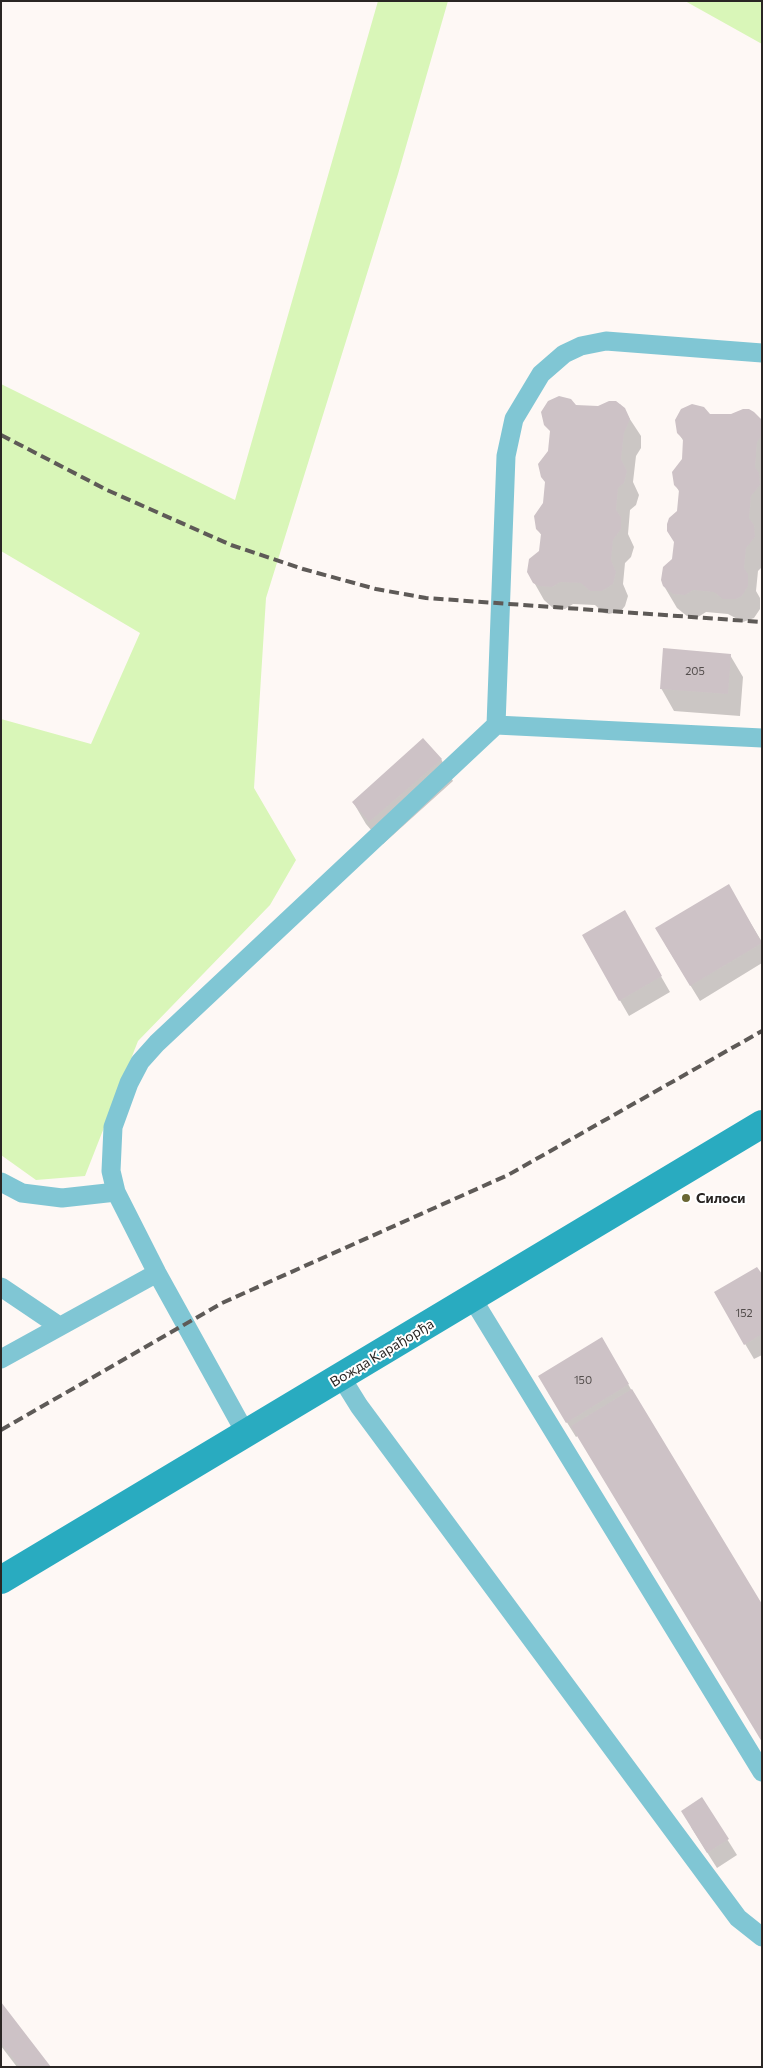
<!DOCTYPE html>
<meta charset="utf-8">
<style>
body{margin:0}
#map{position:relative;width:763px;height:2068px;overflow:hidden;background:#fef8f5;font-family:Commissioner,sans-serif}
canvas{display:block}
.frame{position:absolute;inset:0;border:2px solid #2a2624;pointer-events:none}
</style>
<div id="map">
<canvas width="763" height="2068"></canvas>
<div class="frame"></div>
</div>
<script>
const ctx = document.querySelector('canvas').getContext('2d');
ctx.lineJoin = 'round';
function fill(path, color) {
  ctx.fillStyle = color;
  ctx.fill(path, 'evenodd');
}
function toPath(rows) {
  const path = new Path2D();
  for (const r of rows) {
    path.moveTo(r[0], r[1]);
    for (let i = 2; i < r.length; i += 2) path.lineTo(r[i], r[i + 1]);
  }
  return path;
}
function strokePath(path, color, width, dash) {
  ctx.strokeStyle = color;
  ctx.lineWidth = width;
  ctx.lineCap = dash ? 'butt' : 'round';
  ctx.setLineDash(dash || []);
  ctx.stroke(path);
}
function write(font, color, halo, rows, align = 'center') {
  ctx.font = font + ' Commissioner,sans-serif';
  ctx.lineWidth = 4;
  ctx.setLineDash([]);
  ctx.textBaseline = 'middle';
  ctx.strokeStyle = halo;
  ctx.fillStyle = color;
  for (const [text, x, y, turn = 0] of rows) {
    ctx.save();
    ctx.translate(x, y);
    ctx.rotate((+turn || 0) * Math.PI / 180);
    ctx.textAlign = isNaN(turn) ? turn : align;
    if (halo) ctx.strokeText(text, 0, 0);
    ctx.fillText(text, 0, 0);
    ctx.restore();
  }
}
const green = toPath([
 [378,1,448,1,398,174,266,598,254,788,296,860,270,905,138,1041,85,1176,36,1180,1,1155,1,719,91,744,140,633,1,551,1,384,235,500],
 [685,1,762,1,762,44]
]);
const shadow = toPath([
 [620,404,641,436,641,448,636,456,633,482,639,495,636,505,630,510,628,534,634,547,631,557,625,563,623,584,628,596,625,606,621,611,609,614,604,613,595,605,573,604,565,609,553,608,544,600,531,577,540,551,542,536,537,528,576,406,598,407],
 [709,415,762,423,762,567,758,571,756,591,760,598,760,609,754,618,743,622,728,614,706,612,698,617,687,616,677,608,664,586,662,574,668,563,674,560,680,493,675,484,683,459,684,442,678,432],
 [730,655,743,677,740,716,674,711,661,688],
 [441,759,453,781,383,844,366,824,353,802],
 [728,886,762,942,762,963,700,1001,665,944],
 [624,912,670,992,629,1016,583,936],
 [762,1277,762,1355,754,1359,715,1293],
 [628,1384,637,1400,576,1437,548,1392],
 [702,1799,737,1855,717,1868,691,1827],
 [1,2004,50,2067,17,2067,1,2046]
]);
const building = toPath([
 [559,396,571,399,576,405,598,406,609,401,616,401,625,408,630,419,624,433,621,459,627,471,624,483,618,488,616,510,621,517,621,529,613,540,611,560,616,572,613,584,602,591,590,591,581,583,560,582,552,587,539,586,533,583,527,572,529,559,539,551,541,534,536,529,534,516,543,503,545,482,541,477,538,464,548,451,550,431,544,425,541,412,548,401],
 [692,404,704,407,710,414,731,414,743,409,749,409,754,412,762,420,762,435,757,442,755,467,759,473,760,485,751,496,749,518,754,525,755,537,746,548,744,568,748,574,748,586,742,596,736,599,723,599,714,592,693,590,685,595,673,594,663,586,661,580,663,567,672,559,674,542,667,531,667,524,669,518,677,511,679,490,674,485,672,472,682,459,683,439,677,433,675,420,681,409],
 [663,648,731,654,728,694,660,689],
 [423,738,442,759,369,822,352,802],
 [729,884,762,943,690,986,655,928],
 [625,910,662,976,619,1001,582,935],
 [757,1267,762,1274,762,1334,744,1345,714,1292],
 [602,1337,629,1384,566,1423,538,1376],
 [632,1389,762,1604,762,1742,571,1426],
 [702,1797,729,1839,707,1853,681,1811],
 [1,2002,51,2067,20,2067,1,2043]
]);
const lane = toPath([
 [496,725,506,456,514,419,541,374,564,354,581,346,606,341,762,353],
 [1,1182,22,1193,62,1198,116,1192],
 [1,1287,59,1326],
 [472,1298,762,1772],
 [1,1359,157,1273],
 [341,1377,359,1406,738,1918,762,1937],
 [246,1434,157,1273,116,1192,111,1171,113,1127,129,1083,140,1062,157,1043,496,725,762,738]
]);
const secondary = toPath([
 [1,1580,762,1124]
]);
const rail = toPath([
 [1,435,107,490,231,545,303,569,376,589,426,598,762,622],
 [1,1430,222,1303,508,1175,762,1031]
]);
const markers = [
 [686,1198,5,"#6a6633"]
];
const numberNames = [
 ["205",695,671],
 ["152",744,1313],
 ["150",583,1380]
];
const poiNames = [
 ["Силоси",696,1198]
];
const streetNames = [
 ["Вожда Карађорђа",382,1353,-31]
];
fill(green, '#d9f6b8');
fill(shadow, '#0003');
fill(building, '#cdc2c6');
strokePath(lane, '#80c6d4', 19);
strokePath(secondary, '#29abc0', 28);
strokePath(rail, '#5e5a57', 4, [10, 5]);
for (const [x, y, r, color] of markers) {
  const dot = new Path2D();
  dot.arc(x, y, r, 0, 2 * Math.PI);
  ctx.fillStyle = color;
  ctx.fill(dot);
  strokePath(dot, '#fff', 2);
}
write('11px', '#534d4c', null, numberNames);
write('bold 14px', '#2a2624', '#fff', poiNames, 'left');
write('14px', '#2a2624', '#fff', streetNames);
</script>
